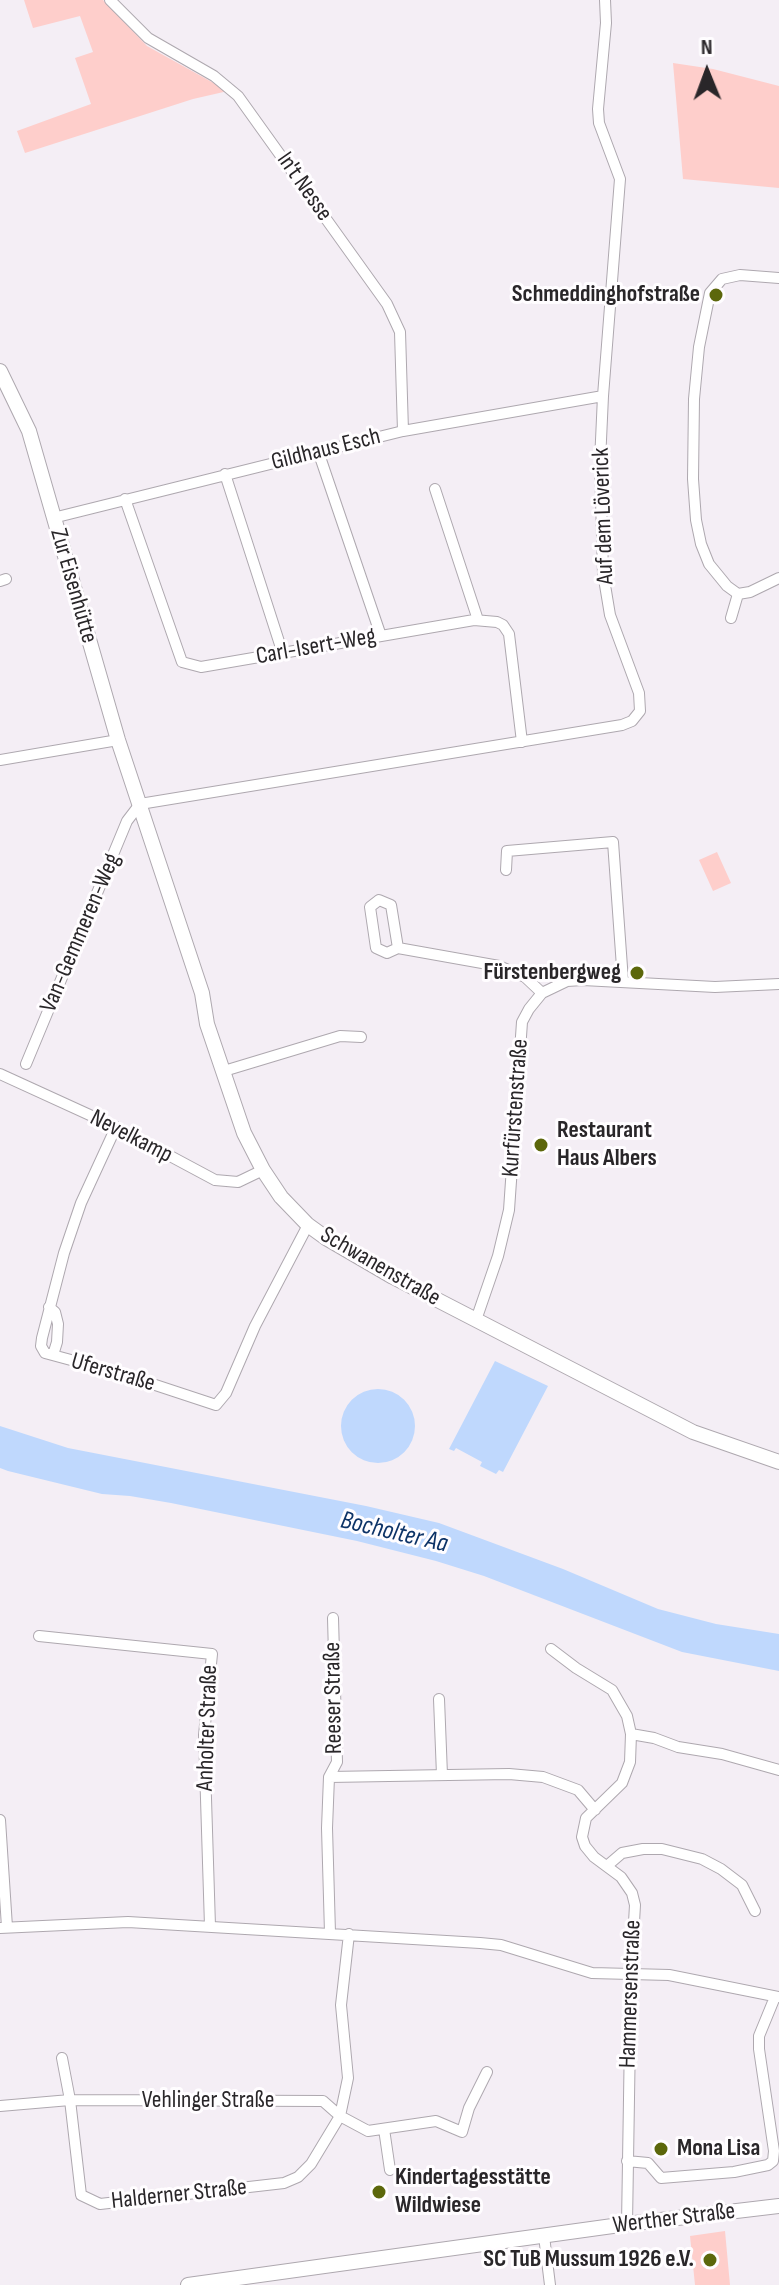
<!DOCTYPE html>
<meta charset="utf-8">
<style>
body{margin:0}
#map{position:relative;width:779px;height:2285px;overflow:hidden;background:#f4eef5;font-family:"Sofia Sans Condensed",sans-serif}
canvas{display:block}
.north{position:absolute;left:667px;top:32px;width:80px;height:80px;-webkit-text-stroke:6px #fffdff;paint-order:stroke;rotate:359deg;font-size:22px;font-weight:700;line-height:32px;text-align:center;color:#292629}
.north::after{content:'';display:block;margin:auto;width:28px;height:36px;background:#292629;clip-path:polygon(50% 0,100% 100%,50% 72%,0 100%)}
</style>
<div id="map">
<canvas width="779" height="2285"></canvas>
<div class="north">N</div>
</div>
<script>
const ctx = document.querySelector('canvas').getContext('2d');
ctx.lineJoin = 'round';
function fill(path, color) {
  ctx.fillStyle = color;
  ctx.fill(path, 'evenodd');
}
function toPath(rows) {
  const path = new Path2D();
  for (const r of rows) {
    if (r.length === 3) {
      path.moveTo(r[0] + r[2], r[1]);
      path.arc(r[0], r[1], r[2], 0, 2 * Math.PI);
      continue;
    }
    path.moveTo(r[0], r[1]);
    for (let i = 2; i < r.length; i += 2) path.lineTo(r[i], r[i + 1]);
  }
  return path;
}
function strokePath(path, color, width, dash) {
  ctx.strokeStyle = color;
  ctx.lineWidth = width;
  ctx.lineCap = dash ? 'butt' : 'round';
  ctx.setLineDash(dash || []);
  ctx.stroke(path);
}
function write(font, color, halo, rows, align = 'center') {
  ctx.font = font + ' "Sofia Sans Condensed",sans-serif';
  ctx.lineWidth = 6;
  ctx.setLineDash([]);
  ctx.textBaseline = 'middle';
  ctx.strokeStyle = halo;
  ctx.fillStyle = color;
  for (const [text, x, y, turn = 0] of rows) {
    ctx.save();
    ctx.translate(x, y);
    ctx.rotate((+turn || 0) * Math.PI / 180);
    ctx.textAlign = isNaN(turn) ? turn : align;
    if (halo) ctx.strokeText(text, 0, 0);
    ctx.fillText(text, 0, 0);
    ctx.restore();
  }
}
const green = toPath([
 [24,0,103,0,147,46,228,91,193,99,25,153,17,131,91,104,75,58,93,52,80,16,33,28],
 [673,63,713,69,779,86,779,188,683,179],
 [717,852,731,883,713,891,699,860],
 [725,2231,730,2285,695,2285,690,2236]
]);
const water = toPath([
 [495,1361,548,1386,503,1472,499,1470,496,1474,480,1466,482,1462,456,1448,454,1451,449,1449],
 [378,1426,37],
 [0,1426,68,1448,366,1506,439,1523,563,1569,658,1609,716,1624,779,1634,779,1671,682,1652,484,1576,436,1561,357,1541,171,1503,130,1496,102,1494,8,1471,0,1468]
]);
const street = toPath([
 [110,0,148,38,214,76,238,96,387,304,400,332,403,431],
 [318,451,381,636],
 [225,474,283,654],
 [435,489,478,620],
 [125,499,182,662,201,667,474,620,497,622,503,625,509,634,522,742],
 [53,518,403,431,603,396],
 [0,581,6,579],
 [738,594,727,586,709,564,701,544,696,520,693,479,694,399,699,347,710,293,722,279,740,275,779,278],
 [738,594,750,592,779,578],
 [731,618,738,594],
 [0,760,118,740],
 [506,870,507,851,613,842,623,981],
 [398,948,387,953,376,948,370,907,379,900,391,905,398,948,499,966,525,977,542,993],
 [26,1064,127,821,140,804,622,725,632,721,640,711,639,693,610,615,603,573,600,462,603,396,620,179,599,123,598,109,606,23,605,0],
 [224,1071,340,1036,361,1037],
 [0,1074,116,1127,215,1180,238,1182,263,1170],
 [116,1127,81,1203,64,1253,42,1338,41,1346,45,1353,119,1373,216,1405,226,1393,255,1326,308,1225],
 [49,1307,55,1312,58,1324,57,1342,53,1355],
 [476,1320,498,1256,509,1210,522,1022,529,1009,542,993,567,981,583,980,715,987,779,984],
 [39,1636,212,1654,204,1735,210,1926],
 [551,1649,576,1668,612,1690,627,1716,631,1734,630,1762,622,1783,586,1818,582,1837,585,1846,594,1857,621,1877,632,1893,635,1905,631,1973,627,2224],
 [439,1699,442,1775],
 [631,1734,654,1738,678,1747,722,1754,779,1770],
 [329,1777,337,1762,333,1618],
 [0,1820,7,1927],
 [608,1865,622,1853,643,1849,662,1849,702,1859,721,1869,742,1885,755,1911],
 [0,1928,128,1922,480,1943,501,1945,592,1973,669,1975,779,1997],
 [330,1933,327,1828,329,1777,509,1774,543,1777,578,1790,595,1810],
 [62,2058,70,2100,81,2195,100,2204,284,2183,298,2177,311,2164,340,2116,348,2078,341,2005,349,1934],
 [0,2106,70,2100,323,2101,340,2116,368,2131,436,2121,462,2132,469,2108,487,2072],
 [384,2129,390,2170],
 [627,2161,648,2163,661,2178,734,2172,768,2165,773,2161,774,2151,759,2049,759,2036,775,1997],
 [544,2236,550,2285]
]);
const secondary = toPath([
 [0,371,29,431,118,740,202,993,207,1024,244,1133,263,1170,281,1197,308,1225,326,1238,393,1277,693,1432,779,1462],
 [188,2285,627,2224,779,2206]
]);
const markers = [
 [716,295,8,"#5c670b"],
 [637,973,8,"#5c670b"],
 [541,1145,8,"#5c670b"],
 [661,2149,8,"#5c670b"],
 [379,2192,8,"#5c670b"],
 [710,2260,8,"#5c670b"]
];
const streetNames = [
 ["In't Nesse",304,187,55],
 ["Gildhaus Esch",326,450,-14],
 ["Auf dem Löverick",604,516,-92],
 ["Zur Eisenhütte",73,586,74],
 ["Carl-Isert-Weg",316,647,-10],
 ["Van-Gemmeren-Weg",81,933,-67],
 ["Kurfürstenstraße",516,1108,-86],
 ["Nevelkamp",131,1137,27],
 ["Schwanenstraße",380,1267,30],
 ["Uferstraße",113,1373,16],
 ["Reeser Straße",334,1698,-91],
 ["Anholter Straße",208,1728,-88],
 ["Hammersenstraße",631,1994,-88],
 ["Vehlinger Straße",208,2101],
 ["Halderner Straße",179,2195,-6],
 ["Werther Straße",674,2219,-7]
];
const poiNames = [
 ["Schmeddinghofstraße",700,295],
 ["Fürstenbergweg",621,973],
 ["Restaurant",557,1131,"left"],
 ["Haus Albers",557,1159,"left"],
 ["Mona Lisa",677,2149,"left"],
 ["Kindertagesstätte",395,2178,"left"],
 ["Wildwiese",395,2206,"left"],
 ["SC TuB Mussum 1926 e.V.",694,2260]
];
const waterNames = [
 ["Bocholter Aa",394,1533,13]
];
fill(green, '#fececb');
fill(water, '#bfd8fd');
strokePath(street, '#aea8af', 12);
strokePath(secondary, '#aea8af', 16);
strokePath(street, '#fff', 10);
strokePath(secondary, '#fff', 14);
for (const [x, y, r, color] of markers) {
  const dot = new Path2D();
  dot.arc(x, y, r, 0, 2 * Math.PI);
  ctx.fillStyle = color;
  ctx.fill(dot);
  strokePath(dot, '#fffdff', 3);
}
write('24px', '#292629', '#fffdff', streetNames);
write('bold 24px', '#292629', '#fffdff', poiNames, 'right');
write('italic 26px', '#0d3367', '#fffdff', waterNames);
</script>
